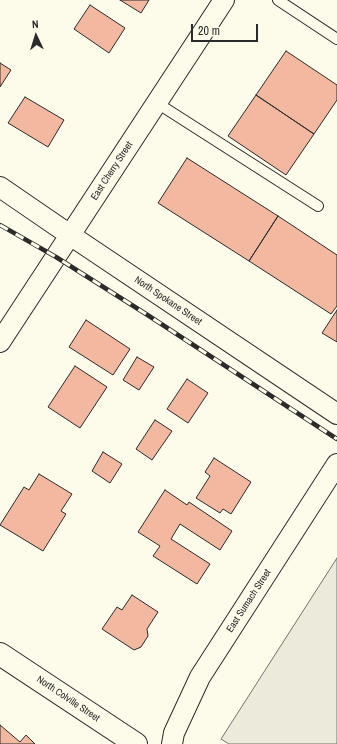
<!DOCTYPE html>
<style>
body{margin:0}
#map{position:relative;width:337px;height:744px;overflow:hidden;background:#fdfbea;font-family:"Archivo Narrow",sans-serif}
canvas{display:block}
.north{position:absolute;left:16px;top:16px;width:40px;height:40px;-webkit-text-stroke:3px #fdfbea;paint-order:stroke;rotate:356deg;font-size:11px;font-weight:700;line-height:16px;text-align:center;color:#2b2b2b}
.north::after{content:'';display:block;margin:auto;width:14px;height:18px;background:#2b2b2b;clip-path:polygon(50% 0,100% 100%,50% 72%,0 100%)}
.scale{position:absolute;left:191px;top:24px;width:67px;height:18px;box-sizing:border-box;border:2px solid #2b2b2b;border-top:0;padding-left:5px;font-size:12px;line-height:14px;white-space:nowrap;color:#2b2b2b;-webkit-text-stroke:3px #fdfbea;paint-order:stroke}
</style>
<div id="map">
<canvas width="337" height="744"></canvas>
<div class="north">N</div>
<div class="scale">20 m</div>
</div>
<script>
const ctx = document.querySelector('canvas').getContext('2d');
ctx.lineJoin = 'round';
function fill(path, color) {
  ctx.fillStyle = color;
  ctx.fill(path, 'evenodd');
}
function toPath(rows) {
  const path = new Path2D();
  for (const r of rows) {
    path.moveTo(r[0], r[1]);
    for (let i = 2; i < r.length; i += 2) path.lineTo(r[i], r[i + 1]);
  }
  return path;
}
function strokePath(path, color, width, dash) {
  ctx.strokeStyle = color;
  ctx.lineWidth = width;
  ctx.lineCap = dash ? 'butt' : 'round';
  ctx.setLineDash(dash || []);
  ctx.stroke(path);
}
function write(font, color, halo, rows, align = 'center') {
  ctx.font = font + ' "Archivo Narrow",sans-serif';
  ctx.lineWidth = 3;
  ctx.setLineDash([]);
  ctx.textBaseline = 'middle';
  ctx.strokeStyle = halo;
  ctx.fillStyle = color;
  for (const [text, x, y, turn = 0] of rows) {
    ctx.save();
    ctx.translate(x, y);
    ctx.rotate((+turn || 0) * Math.PI / 180);
    ctx.textAlign = isNaN(turn) ? turn : align;
    if (halo) ctx.strokeText(text, 0, 0);
    ctx.fillText(text, 0, 0);
    ctx.restore();
  }
}
const parking = toPath([
 [337,558,337,744,229,744,221,739,337,558]
]);
const building = toPath([
 [120,0,149,0,141,13,120,0],
 [90,5,125,28,109,53,74,29,90,5],
 [286,51,337,85,337,100,314,134,256,95,286,51],
 [0,63,11,70,0,87,0,63],
 [256,95,314,134,286,175,228,136,256,95],
 [25,97,64,120,48,147,8,123,25,97],
 [187,158,278,216,249,261,158,203,187,158],
 [278,216,337,255,337,306,331,314,249,261,278,216],
 [337,310,337,342,322,333,337,310],
 [86,320,130,349,113,375,69,347,86,320],
 [137,357,154,367,139,390,123,380,137,357],
 [75,366,107,387,80,428,48,407,75,366],
 [187,379,208,393,188,423,167,409,187,379],
 [155,420,172,431,152,460,136,449,155,420],
 [103,452,122,464,110,483,92,471,103,452],
 [214,458,251,482,231,514,223,509,220,513,196,498,210,476,205,472,214,458],
 [39,474,72,494,61,511,66,514,43,551,0,525,24,487,29,490,39,474],
 [165,490,187,505,189,502,232,531,220,550,180,524,171,539,210,564,197,584,153,556,160,546,138,532,165,490],
 [132,595,158,612,147,629,148,636,141,647,134,650,102,629,117,607,122,610,132,595],
 [0,725,20,742,26,735,35,744,0,744,0,725]
]);
const lane = toPath([
 [278,0,337,39],
 [157,103,318,206]
]);
const street = toPath([
 [0,187,70,235,337,414],
 [0,342,224,0],
 [172,744,174,733,200,677,337,464]
]);
const secondary = toPath([
 [0,654,136,744]
]);
const rail = toPath([
 [0,225,56,257,146,314,337,439]
]);
const streetNames = [
 ["East Cherry Street",112,171,-57],
 ["North Spokane Street",168,301,34],
 ["East Sumach Street",249,601,-57],
 ["North Colville Street",68,699,34]
];
fill(parking, '#eceadb');
strokePath(parking, '#74746e', 1);
fill(building, '#f2b8a0');
strokePath(building, '#2b2b2b', 1);
strokePath(lane, '#2b2b2b', 12);
strokePath(street, '#2b2b2b', 22);
strokePath(secondary, '#2b2b2b', 24);
strokePath(lane, '#fdfbea', 10);
strokePath(street, '#fdfbea', 20);
strokePath(secondary, '#fdfbea', 22);
strokePath(rail, '#2b2b2b', 4.5);
strokePath(rail, '#fdfbea', 3, [9]);
write('10px', '#2b2b2b', '#fdfbea', streetNames);
</script>
